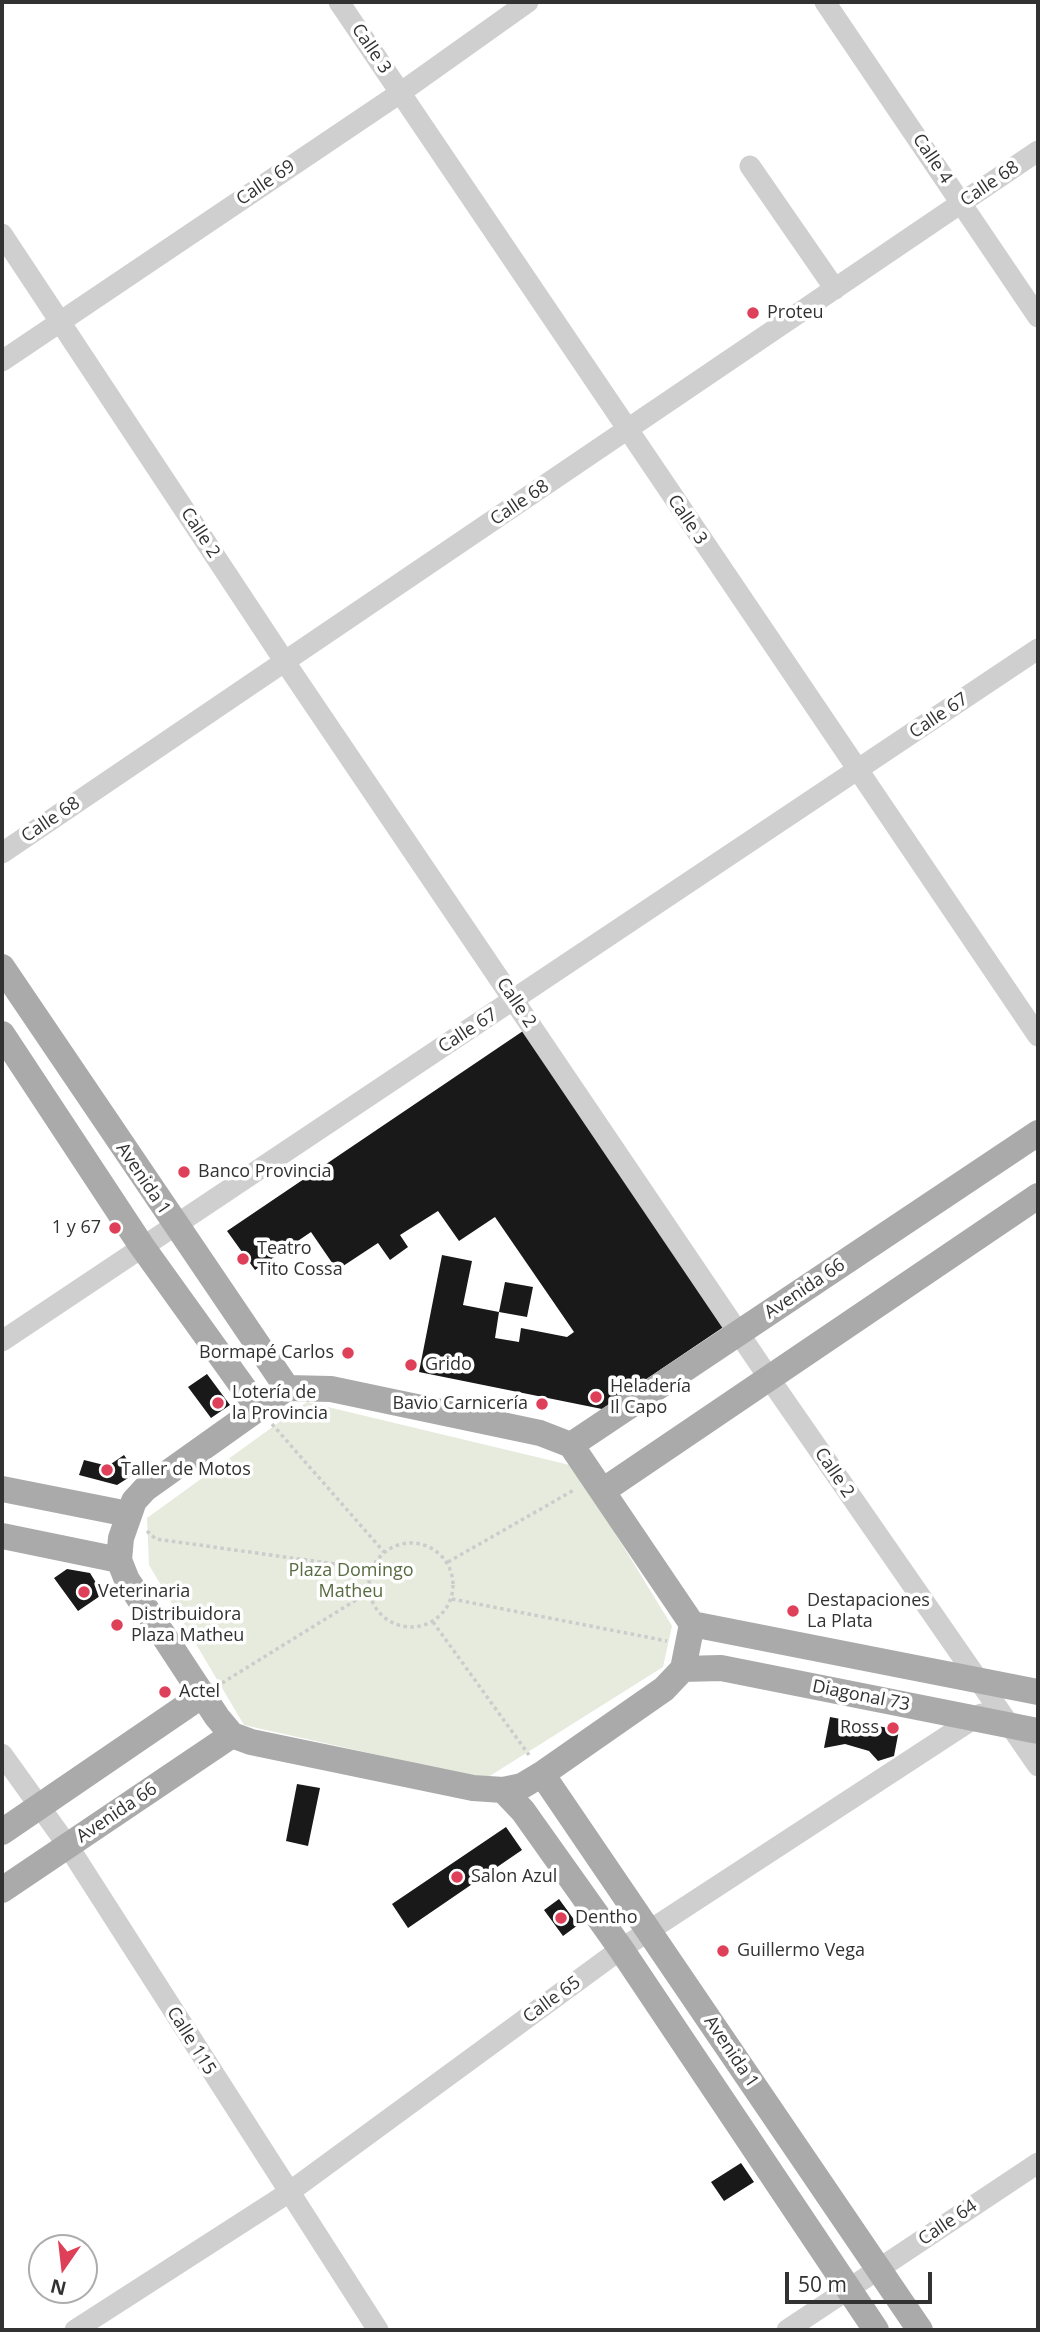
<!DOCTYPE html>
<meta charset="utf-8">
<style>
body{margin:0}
#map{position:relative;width:1040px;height:2332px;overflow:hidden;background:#fff;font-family:"Open Sans",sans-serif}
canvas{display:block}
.frame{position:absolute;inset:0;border:4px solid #323232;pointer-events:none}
.north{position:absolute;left:28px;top:2234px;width:70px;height:70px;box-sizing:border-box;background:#fff;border:2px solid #adadad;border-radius:50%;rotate:194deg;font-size:19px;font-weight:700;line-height:28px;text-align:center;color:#323232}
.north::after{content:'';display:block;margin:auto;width:24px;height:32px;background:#dd4058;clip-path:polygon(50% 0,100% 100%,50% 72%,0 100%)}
.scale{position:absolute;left:785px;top:2272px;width:147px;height:32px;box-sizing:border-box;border:4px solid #323232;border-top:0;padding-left:9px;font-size:21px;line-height:24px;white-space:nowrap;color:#323232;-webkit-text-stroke:5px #fff;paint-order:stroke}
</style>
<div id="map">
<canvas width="1040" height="2332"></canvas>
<div class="frame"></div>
<div class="north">N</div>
<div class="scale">50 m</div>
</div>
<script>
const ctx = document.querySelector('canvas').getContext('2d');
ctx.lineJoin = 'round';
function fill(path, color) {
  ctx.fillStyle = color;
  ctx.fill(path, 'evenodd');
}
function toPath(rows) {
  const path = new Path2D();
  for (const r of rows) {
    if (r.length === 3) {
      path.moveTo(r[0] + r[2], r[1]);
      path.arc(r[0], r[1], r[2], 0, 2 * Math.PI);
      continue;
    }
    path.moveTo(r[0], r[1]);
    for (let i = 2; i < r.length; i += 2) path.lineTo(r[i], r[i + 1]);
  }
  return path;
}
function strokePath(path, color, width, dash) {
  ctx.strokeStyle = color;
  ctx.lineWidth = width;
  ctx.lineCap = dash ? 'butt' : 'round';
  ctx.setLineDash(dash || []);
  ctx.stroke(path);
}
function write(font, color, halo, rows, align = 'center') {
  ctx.font = font + ' "Open Sans",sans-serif';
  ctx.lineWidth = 7;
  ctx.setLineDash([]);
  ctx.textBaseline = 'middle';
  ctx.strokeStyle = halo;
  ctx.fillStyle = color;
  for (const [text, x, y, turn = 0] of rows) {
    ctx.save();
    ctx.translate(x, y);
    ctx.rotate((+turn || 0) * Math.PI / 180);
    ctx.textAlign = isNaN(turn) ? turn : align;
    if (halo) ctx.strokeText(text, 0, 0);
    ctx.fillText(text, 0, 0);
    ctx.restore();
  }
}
const green = toPath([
 [307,1402,574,1466,672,1626,663,1667,485,1779,244,1725,149,1565,147,1518]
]);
const building = toPath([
 [523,1031,725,1326,602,1409,419,1372,442,1255,472,1261,463,1305,499,1312,495,1338,519,1342,521,1328,567,1337,574,1332,495,1217,459,1241,438,1211,400,1235,408,1247,390,1260,378,1243,337,1270,311,1232,255,1270,227,1231],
 [505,1282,533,1287,527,1317,499,1312],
 [207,1374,230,1405,211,1418,188,1387],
 [124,1455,136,1473,117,1485,79,1475,84,1460,108,1466],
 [67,1569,90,1573,103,1594,78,1611,54,1578],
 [830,1717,899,1730,894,1756,878,1761,869,1751,845,1744,824,1748],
 [297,1784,320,1788,308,1846,286,1841],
 [506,1827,522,1850,408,1928,392,1904],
 [559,1899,578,1925,563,1936,544,1910],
 [741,2163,754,2182,724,2201,711,2182]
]);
const path = toPath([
 [272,1424,384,1552],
 [147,1531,156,1539,371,1569],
 [411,1585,42],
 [448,1562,574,1490],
 [452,1599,667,1641],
 [433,1622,529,1755],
 [222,1683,369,1592]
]);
const minor = toPath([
 [339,2,1038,1036],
 [825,2,1038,317],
 [750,166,835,289],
 [2,234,285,662,769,1378,1038,1766],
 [2,361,400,93,528,2],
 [2,853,1038,151],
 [2,1341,1038,649],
 [2,1754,68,1846,378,2330],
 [75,2330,288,2193,621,1949,981,1714],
 [787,2330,1038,2163]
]);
const major = toPath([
 [2,967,287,1388],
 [2,1034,141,1245,258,1408],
 [287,1388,331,1389,540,1433,571,1445,692,1624,683,1669,664,1689,542,1774,522,1786,503,1790,473,1788,251,1742,232,1735,217,1717,127,1580,119,1560,121,1538,134,1501,145,1489,287,1388],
 [571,1445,1038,1133],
 [2,1489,128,1514],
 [604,1490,1038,1196],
 [2,1536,119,1560],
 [692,1624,1038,1692],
 [683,1669,721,1668,1038,1731],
 [542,1774,920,2330],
 [503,1790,523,1811,621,1949,876,2330],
 [2,1832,204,1694],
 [2,1890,232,1735]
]);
const markers = [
 [753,313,7,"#dd4058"],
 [184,1172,7,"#dd4058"],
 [115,1228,7,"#dd4058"],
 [243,1259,7,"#dd4058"],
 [348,1353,7,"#dd4058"],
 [411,1365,7,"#dd4058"],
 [596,1397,7,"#dd4058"],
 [218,1403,7,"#dd4058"],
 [542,1404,7,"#dd4058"],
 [107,1470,7,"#dd4058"],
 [84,1592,7,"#dd4058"],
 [793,1611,7,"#dd4058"],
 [117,1625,7,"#dd4058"],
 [165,1692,7,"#dd4058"],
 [893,1728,7,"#dd4058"],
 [457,1877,7,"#dd4058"],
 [561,1918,7,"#dd4058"],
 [723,1951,7,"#dd4058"]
];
const streetNames = [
 ["Calle 3",371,49,56],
 ["Calle 4",932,159,56],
 ["Calle 69",266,183,-34],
 ["Calle 68",990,184,-34],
 ["Calle 68",520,503,-34],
 ["Calle 3",687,520,56],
 ["Calle 2",200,533,57],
 ["Calle 67",939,716,-34],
 ["Calle 68",51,820,-34],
 ["Calle 2",516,1003,56],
 ["Calle 67",468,1031,-33],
 ["Avenida 1",143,1179,56],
 ["Avenida 66",805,1289,-34],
 ["Calle 2",834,1473,56],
 ["Diagonal 73",861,1696,11],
 ["Avenida 66",117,1813,-34],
 ["Calle 65",552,2000,-36],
 ["Calle 115",191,2041,58],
 ["Avenida 1",731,2052,56],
 ["Calle 64",948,2223,-34]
];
const poiNames = [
 ["Proteu",767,313],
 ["Banco Provincia",198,1172],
 ["1 y 67",101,1228,"right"],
 ["Teatro",257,1249],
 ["Tito Cossa",257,1270],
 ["Bormapé Carlos",334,1353,"right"],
 ["Grido",425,1365],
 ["Heladería",610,1387],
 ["Il Capo",610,1408],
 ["Lotería de",232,1393],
 ["la Provincia",232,1414],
 ["Bavio Carnicería",528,1404,"right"],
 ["Taller de Motos",121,1470],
 ["Veterinaria",98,1592],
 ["Destapaciones",807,1601],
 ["La Plata",807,1622],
 ["Distribuidora",131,1615],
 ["Plaza Matheu",131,1636],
 ["Actel",179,1692],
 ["Ross",879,1728,"right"],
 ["Salon Azul",471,1877],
 ["Dentho",575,1918],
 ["Guillermo Vega",737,1951]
];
const parkNames = [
 ["Plaza Domingo",351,1571],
 ["Matheu",351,1592]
];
fill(green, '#e6ebde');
fill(building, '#191919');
strokePath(path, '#ccc', 3.5, [3.5, 3.5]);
strokePath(minor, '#cfcfcf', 21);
strokePath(major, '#aaa', 26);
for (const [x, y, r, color] of markers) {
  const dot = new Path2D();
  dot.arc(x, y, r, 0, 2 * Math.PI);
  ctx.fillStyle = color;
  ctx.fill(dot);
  strokePath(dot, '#fff', 2.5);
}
write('18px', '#323232', '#fff', streetNames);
write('18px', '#323232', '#fff', poiNames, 'left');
write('18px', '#596c41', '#fff', parkNames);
</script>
